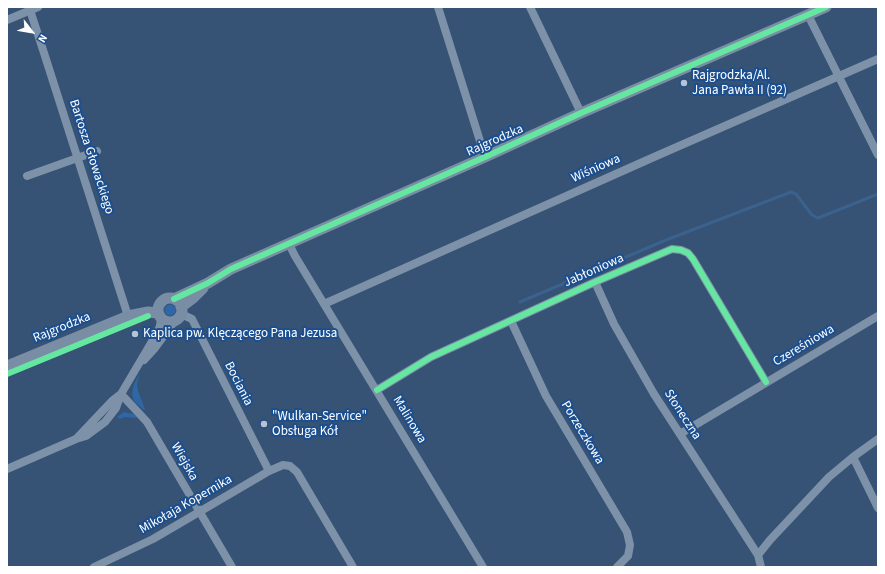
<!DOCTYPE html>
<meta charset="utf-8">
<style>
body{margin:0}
#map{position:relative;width:885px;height:574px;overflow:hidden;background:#365274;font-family:"Source Sans 3",sans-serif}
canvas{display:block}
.frame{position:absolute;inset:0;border:8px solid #fff;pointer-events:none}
.north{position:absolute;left:12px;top:12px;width:40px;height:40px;-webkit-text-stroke:3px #1b4f8f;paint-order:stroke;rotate:121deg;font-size:11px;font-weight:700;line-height:16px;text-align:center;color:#fff}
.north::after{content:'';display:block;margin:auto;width:14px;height:18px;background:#fff;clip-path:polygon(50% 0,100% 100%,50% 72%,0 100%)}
</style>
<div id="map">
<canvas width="885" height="574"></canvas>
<div class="frame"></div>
<div class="north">N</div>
</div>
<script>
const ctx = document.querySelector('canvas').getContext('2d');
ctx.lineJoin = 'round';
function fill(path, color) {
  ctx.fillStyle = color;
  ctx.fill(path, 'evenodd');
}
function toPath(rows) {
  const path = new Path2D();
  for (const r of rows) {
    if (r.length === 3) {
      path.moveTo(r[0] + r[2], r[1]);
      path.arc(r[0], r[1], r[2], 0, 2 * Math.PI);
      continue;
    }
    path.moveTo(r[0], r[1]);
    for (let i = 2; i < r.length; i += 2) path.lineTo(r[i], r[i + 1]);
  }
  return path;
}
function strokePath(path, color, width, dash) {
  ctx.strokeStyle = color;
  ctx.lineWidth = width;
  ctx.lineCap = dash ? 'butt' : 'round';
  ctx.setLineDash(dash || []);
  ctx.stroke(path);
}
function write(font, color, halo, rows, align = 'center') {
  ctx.font = font + ' "Source Sans 3",sans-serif';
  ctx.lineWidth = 4;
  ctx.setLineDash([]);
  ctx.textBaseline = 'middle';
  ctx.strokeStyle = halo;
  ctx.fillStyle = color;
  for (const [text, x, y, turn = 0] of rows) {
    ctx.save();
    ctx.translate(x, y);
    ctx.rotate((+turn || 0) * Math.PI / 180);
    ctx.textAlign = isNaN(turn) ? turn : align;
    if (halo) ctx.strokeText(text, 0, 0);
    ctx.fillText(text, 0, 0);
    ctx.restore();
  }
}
const green = toPath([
 [170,310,5.5],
 [140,373,137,384,138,391,145,409,144,410,134,401,132,394,134,384],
 [124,412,133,414,137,417,135,418,125,417,120,419,117,417]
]);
const stream = toPath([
 [520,302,666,240,791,192,796,194,812,215,818,218,878,194]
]);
const street = toPath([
 [29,7,44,53,128,316],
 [438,7,485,157],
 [530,7,581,113],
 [808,15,878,155],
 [7,20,38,7],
 [27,176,97,151],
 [289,244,295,256,483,567],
 [595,282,614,324,654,394,758,555],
 [324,304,654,157,878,59],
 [181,314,192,319,269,471],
 [511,321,546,396,627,532,630,545,628,556,617,567],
 [144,360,155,348,174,322],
 [377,390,431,357,595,282,672,249,681,250,688,253,693,259,766,382],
 [121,394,147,422,232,567],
 [680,434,878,316],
 [77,438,112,401,121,394],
 [853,457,878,508],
 [7,469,76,439,86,436,105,422,116,408,121,394,157,333,160,326,161,318],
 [94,567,153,539,269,471,283,465,290,466,297,472,353,567],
 [761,567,758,555,770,540,829,477,853,457,878,439]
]);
const secondary = toPath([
 [170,310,12],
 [174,299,208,283,231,269,485,157,581,113,826,7],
 [181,307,193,298,203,288],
 [7,366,128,316,148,312,158,313]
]);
const cycleway = toPath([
 [174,299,208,283,231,269,485,157,581,113,826,7],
 [7,374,148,316],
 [377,390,431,357,595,282,672,249,681,250,688,253,693,259,766,382]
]);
const markers = [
 [684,83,4,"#b9c2ce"],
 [135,334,4,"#b9c2ce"],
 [264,424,4,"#b9c2ce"]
];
const poiNames = [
 ["Rajgrodzka/Al.",692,76],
 ["Jana Pawła II (92)",692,91],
 ["Kaplica pw. Klęczącego Pana Jezusa",143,334],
 ["\"Wulkan-Service\"",272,417],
 ["Obsługa Kół",272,432]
];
const streetNames = [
 ["Rajgrodzka",495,141,-24],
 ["Bartosza Głowackiego",91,157,72],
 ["Wiśniowa",596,169,-24],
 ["Jabłoniowa",594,271,-24],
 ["Rajgrodzka",62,328,-22],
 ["Czereśniowa",804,346,-31],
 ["Bociania",238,384,63],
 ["Słoneczna",682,415,57],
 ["Malinowa",409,420,59],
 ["Porzeczkowa",582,433,59],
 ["Wiejska",184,462,60],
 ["Mikołaja Kopernika",186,505,-30]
];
fill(green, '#2f66a5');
strokePath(stream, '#3b618d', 3);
strokePath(street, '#7d92a8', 8);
strokePath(secondary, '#798da4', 11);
strokePath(cycleway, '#66e7a1', 6);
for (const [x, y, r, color] of markers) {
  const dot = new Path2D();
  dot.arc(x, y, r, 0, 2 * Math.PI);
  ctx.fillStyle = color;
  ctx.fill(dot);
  strokePath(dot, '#1b4f8f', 1.5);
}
write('13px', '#fff', '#1b4f8f', poiNames, 'left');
write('13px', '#fff', '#1b4f8f', streetNames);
</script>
